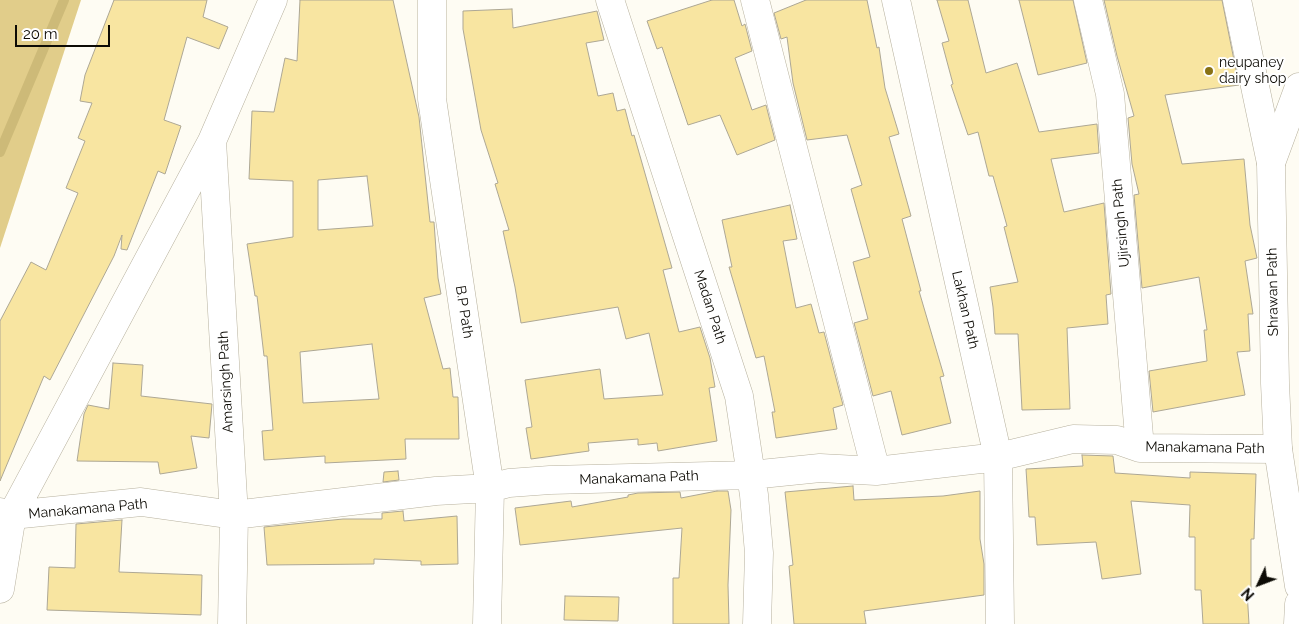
<!DOCTYPE html>
<style>
body{margin:0}
#map{position:relative;width:1299px;height:624px;overflow:hidden;background:#fefcf3;font-family:Raleway,sans-serif}
canvas{display:block}
.north{position:absolute;left:1234px;top:559px;width:50px;height:50px;-webkit-text-stroke:4px #fff;paint-order:stroke;rotate:227deg;font-size:14px;font-weight:700;line-height:20px;text-align:center;color:#0d0b05}
.north::after{content:'';display:block;margin:auto;width:18px;height:22px;background:#0d0b05;clip-path:polygon(50% 0,100% 100%,50% 72%,0 100%)}
.scale{position:absolute;left:15px;top:25px;width:95px;height:22px;box-sizing:border-box;border:2px solid #0d0b05;border-top:0;padding-left:6px;font-size:15px;line-height:18px;white-space:nowrap;color:#0d0b05;-webkit-text-stroke:4px #fff;paint-order:stroke}
</style>
<div id="map">
<canvas width="1299" height="624"></canvas>
<div class="north">N</div>
<div class="scale">20 m</div>
</div>
<script>
const ctx = document.querySelector('canvas').getContext('2d');
ctx.lineJoin = 'round';
function fill(path, color) {
  ctx.fillStyle = color;
  ctx.fill(path, 'evenodd');
}
function toPath(rows) {
  const path = new Path2D();
  for (const r of rows) {
    path.moveTo(r[0], r[1]);
    for (let i = 2; i < r.length; i += 2) path.lineTo(r[i], r[i + 1]);
  }
  return path;
}
function strokePath(path, color, width, dash) {
  ctx.strokeStyle = color;
  ctx.lineWidth = width;
  ctx.lineCap = dash ? 'butt' : 'round';
  ctx.setLineDash(dash || []);
  ctx.stroke(path);
}
function write(font, color, halo, rows, align = 'center') {
  ctx.font = font + ' Raleway,sans-serif';
  ctx.lineWidth = 4;
  ctx.setLineDash([]);
  ctx.textBaseline = 'middle';
  ctx.strokeStyle = halo;
  ctx.fillStyle = color;
  for (const [text, x, y, turn = 0] of rows) {
    ctx.save();
    ctx.translate(x, y);
    ctx.rotate((+turn || 0) * Math.PI / 180);
    ctx.textAlign = isNaN(turn) ? turn : align;
    if (halo) ctx.strokeText(text, 0, 0);
    ctx.fillText(text, 0, 0);
    ctx.restore();
  }
}
const forest = toPath([
 [0,0,81,0,0,248]
]);
const stream = toPath([
 [0,152,64,0]
]);
const building = toPath([
 [114,0,207,0,203,17,228,27,219,49,187,37,164,120,181,126,165,174,158,171,127,250,121,249,122,235,114,256,50,380,44,376,0,481,0,321,31,262,46,270,78,193,66,188,85,141,78,138,92,103,80,101,85,75,114,0],
 [300,0,393,0,419,117,430,222,434,222,438,278,441,294,424,298,443,369,450,368,453,397,458,397,459,439,405,439,406,459,325,463,325,456,264,460,262,431,273,430,267,356,264,356,257,296,255,296,247,244,293,237,293,181,249,179,252,111,274,112,285,58,297,61,300,0],
 [367,176,373,226,318,230,318,180,367,176],
 [372,344,379,399,303,403,300,352,372,344],
 [712,0,734,0,742,26,745,24,752,51,735,58,752,110,766,105,775,140,737,155,720,115,688,125,662,47,657,49,647,21,712,0],
 [806,0,867,0,877,48,879,47,885,88,899,134,889,137,911,216,902,219,921,291,919,291,944,376,940,377,951,423,902,435,891,391,873,396,854,323,868,319,853,262,870,257,851,189,862,185,847,135,807,140,793,83,787,37,781,39,774,13,806,0],
 [937,0,968,0,986,73,1017,63,1039,132,1097,124,1099,153,1051,159,1064,212,1104,203,1111,294,1106,295,1108,324,1067,328,1070,409,1022,410,1018,334,995,334,993,307,990,287,1018,282,1004,227,1007,226,993,176,989,176,978,132,968,135,951,85,953,84,942,43,949,41,937,0],
 [1019,0,1073,0,1087,63,1038,75,1019,0],
 [1104,0,1222,0,1239,85,1165,95,1182,164,1244,159,1250,225,1257,258,1245,261,1253,314,1248,314,1250,351,1237,352,1245,395,1153,412,1149,371,1207,361,1204,330,1207,330,1199,277,1142,288,1134,195,1139,194,1132,164,1128,118,1134,116,1117,56,1104,0],
 [512,9,513,28,597,11,604,40,586,43,598,96,613,93,617,111,625,109,632,136,634,135,672,268,663,270,679,332,700,327,710,358,715,387,709,388,717,441,658,451,657,443,638,445,638,439,588,443,589,451,531,459,526,428,532,427,525,380,600,369,604,399,663,395,649,333,626,339,618,307,521,323,515,287,503,231,509,230,495,184,498,183,481,130,463,29,463,11,512,9],
 [790,205,797,239,783,241,796,308,811,304,819,333,824,332,843,405,833,408,837,429,776,438,772,412,775,412,764,356,756,358,729,267,732,267,722,220,790,205],
 [113,363,143,365,141,396,212,404,209,438,191,436,197,468,160,474,158,462,77,461,84,414,88,405,109,409,113,363],
 [1082,455,1113,456,1115,473,1190,478,1190,472,1256,474,1254,539,1251,539,1251,591,1247,591,1249,624,1203,624,1201,590,1195,590,1195,537,1189,537,1190,505,1131,501,1141,574,1102,579,1096,542,1037,545,1035,517,1029,517,1026,469,1083,466,1082,455],
 [398,471,399,480,383,482,384,472,398,471],
 [853,486,854,500,943,496,980,491,980,539,984,564,984,595,864,611,866,624,794,624,789,566,793,565,785,492,853,486],
 [717,491,728,491,731,510,728,585,729,624,673,624,673,578,679,578,682,528,520,545,515,508,571,501,572,507,628,497,628,495,638,493,680,492,681,498,717,491],
 [403,511,404,521,457,516,458,564,421,565,421,561,374,559,374,564,267,565,264,527,343,519,382,519,382,513,403,511],
 [122,520,119,572,202,575,201,615,47,610,49,567,75,568,76,524,122,520],
 [565,596,619,597,618,621,564,620,565,596]
]);
const minor = toPath([
 [432,0,432,99,490,488,487,624],
 [610,0,739,396,754,495,759,553,757,624],
 [755,0,876,471],
 [896,0,998,457,1000,624],
 [1088,0,1110,94,1140,448],
 [212,141,234,515,232,624],
 [1271,163,1299,87],
 [0,512,12,515,141,502,234,515,436,491,490,488,509,483,550,480,751,475,820,468,876,471,998,457,1073,439,1117,440,1140,448,1278,449],
 [0,589,12,515,212,141,273,0]
]);
const tertiary = toPath([
 [1237,0,1271,163,1275,383,1278,449,1299,586],
 [1298,624,1299,604]
]);
const markers = [
 [1209,71,5,"#897214"]
];
const poiNames = [
 ["neupaney",1219,63],
 ["dairy shop",1219,79]
];
const streetNames = [
 ["Ujirsingh Path",1121,223,-95],
 ["Shrawan Path",1273,292,-91],
 ["Madan Path",710,307,72],
 ["Lakhan Path",965,310,77],
 ["B.P Path",464,312,81],
 ["Amarsingh Path",226,382,-93],
 ["Manakamana Path",1205,448,1],
 ["Manakamana Path",639,478,-2],
 ["Manakamana Path",88,509,-5]
];
fill(forest, '#e1cd8a');
strokePath(stream, '#cdba78', 10);
fill(building, '#f8e5a1');
strokePath(building, '#ada794', 1);
strokePath(minor, '#b7b19e', 29);
strokePath(tertiary, '#b7b19e', 29);
strokePath(minor, '#fff', 28);
strokePath(tertiary, '#fff', 28);
for (const [x, y, r, color] of markers) {
  const dot = new Path2D();
  dot.arc(x, y, r, 0, 2 * Math.PI);
  ctx.fillStyle = color;
  ctx.fill(dot);
  strokePath(dot, '#fff', 2);
}
write('14px', '#0d0b05', '#fff', poiNames, 'left');
write('14px', '#0d0b05', '#fff', streetNames);
</script>
